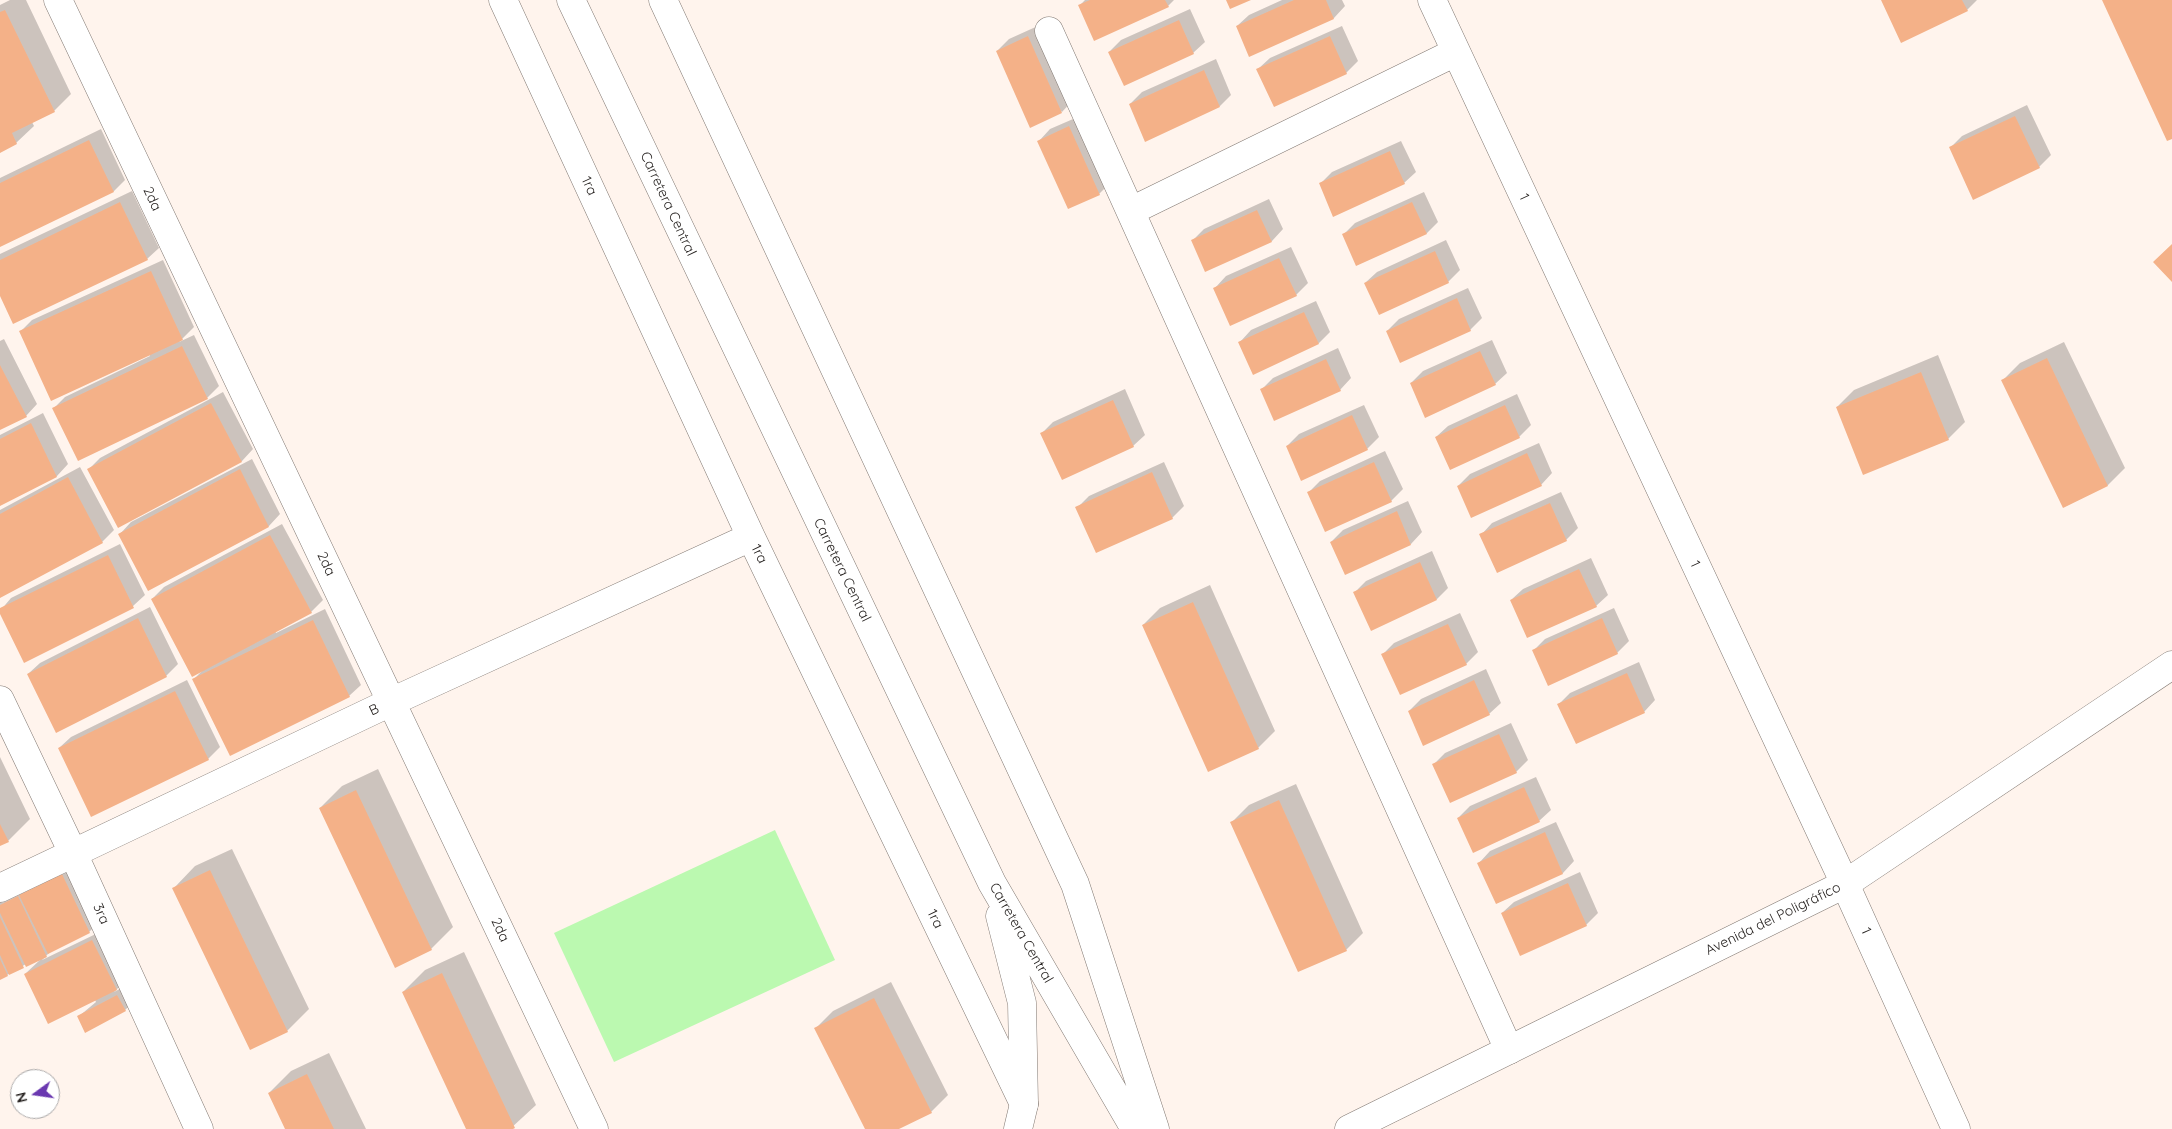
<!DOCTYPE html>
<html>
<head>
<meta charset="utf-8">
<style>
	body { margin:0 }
	#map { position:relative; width:2172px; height:1129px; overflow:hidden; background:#fff4ed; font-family:Quicksand,sans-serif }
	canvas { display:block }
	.north { position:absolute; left:10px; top:1069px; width:50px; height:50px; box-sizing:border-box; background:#fff; border:1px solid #a9a7a7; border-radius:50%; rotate:256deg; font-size:14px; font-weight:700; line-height:20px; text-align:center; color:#282422 }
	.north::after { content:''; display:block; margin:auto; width:18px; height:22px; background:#6a38b0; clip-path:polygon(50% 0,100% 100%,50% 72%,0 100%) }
</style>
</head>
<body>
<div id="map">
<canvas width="2172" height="1129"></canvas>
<div class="north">N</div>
</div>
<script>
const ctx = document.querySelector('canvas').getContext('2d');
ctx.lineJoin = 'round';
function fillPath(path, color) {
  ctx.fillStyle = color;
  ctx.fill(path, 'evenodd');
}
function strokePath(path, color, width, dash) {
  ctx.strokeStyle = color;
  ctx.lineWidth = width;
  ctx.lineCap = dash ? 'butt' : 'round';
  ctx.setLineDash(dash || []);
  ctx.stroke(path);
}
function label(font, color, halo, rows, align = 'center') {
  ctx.font = font + ' Quicksand,sans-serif';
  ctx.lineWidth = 4.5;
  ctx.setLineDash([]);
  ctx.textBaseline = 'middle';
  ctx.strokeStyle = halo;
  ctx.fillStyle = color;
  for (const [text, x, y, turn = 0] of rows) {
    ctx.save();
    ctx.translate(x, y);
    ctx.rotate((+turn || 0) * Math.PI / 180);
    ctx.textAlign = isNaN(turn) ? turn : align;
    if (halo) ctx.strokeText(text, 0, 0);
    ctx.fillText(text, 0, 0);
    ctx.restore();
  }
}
const green = new Path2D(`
	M775,830l60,130 -221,102 -60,-129z`);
const shadow = new Path2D(`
	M10,0h16l45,94 -17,17 -22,11 2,4 -18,17 -16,9v-147z
	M1085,0h89l-6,6h-89z
	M1282,0h60l3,6 -11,12 -84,37 -13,-29 12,-11z
	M1882,0h95l-10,10z
	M1190,9l15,33 -12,11 -84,-1 12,-12z
	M1040,25l33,75 -11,12 -65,-61 12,-12z
	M1342,26l16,35 -12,12 -88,-4 12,-11z
	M1216,59l15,36 -11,11 -90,-2 12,-12z
	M2027,105l24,50 -12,12 -89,-19 12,-12z
	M1080,116l31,66 -12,12 -60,-53 11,-12z
	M101,129l24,51 -11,11 -114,55v-68z
	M1401,141l15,31 -12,11 -84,1 12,-12z
	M132,191l27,57 -12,11 -147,34v-39z
	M1424,192l14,30 -11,11 -70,32 -14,-30 12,-12z
	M1269,199l14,30 -11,12 -66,29 -13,-30 11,-11z
	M1446,240l14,30 -12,12 -83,1 12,-11z
	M1291,247l17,36 -12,12 -65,29 -16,-36 11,-12z
	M163,260l31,67 -15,15 15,-7 25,51 -12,12 -153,10 11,-11 85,-41 -1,-2 -129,-22 12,-12z
	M1468,288l14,30 -12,12 -83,1 12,-12z
	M1316,301l14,31 -11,11 -66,30 -13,-31 11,-12z
	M4,339l33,65 -11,12 -26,13v-88z
	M1492,340l15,33 -12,11 -84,-1 12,-12z
	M2064,342l61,126 -17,17 -44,22 -61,-127 17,-17z
	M1338,348l13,30 -11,12h-79l12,-12z
	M1938,355l27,67 -17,17 -111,-32 17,-17z
	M1125,389l20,46 -12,11 -91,-13 11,-11z
	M223,392l30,57 -11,12 -124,65 -29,-57 11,-11z
	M1517,394l14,31 -12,12h-83l12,-11z
	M1364,405l15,32 -12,12 -80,-3 12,-12z
	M43,413l25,51 -11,12 -57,29v-70z
	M1539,443l13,30 -11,12 -83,1 12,-12z
	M1385,451l18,38 -12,12 -82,-9 11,-11z
	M252,459l28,55 -11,12 -120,63 -29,-55 11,-12z
	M1164,462l20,44 -12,12 -95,-10 12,-12z
	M80,467l34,63 -12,12 -102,54v-86z
	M1561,492l17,36 -12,12 -85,-5 11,-12z
	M1408,501l14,31 -11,12 -65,29 -15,-31 12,-12z
	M282,524l41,76 -12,12 -36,19 1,2 49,-24 36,76 -12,11 -155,-17 8,-8 -50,-72 12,-12z
	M120,544l25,51 -12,11 -133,5 11,-13z
	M1432,551l16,37 -11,11 -82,-7 11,-11z
	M1591,558l17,37 -12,11 -85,-6 12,-11z
	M1210,585l65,146 -17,17 -115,-123 17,-17z
	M150,607l28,57 -12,12 -138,-2 12,-11z
	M1614,608l15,33 -12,12 -83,-3 11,-11z
	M1460,613l18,39 -12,12 -83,-10 11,-11z
	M1639,662l16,38 -11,12 -85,-8 11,-11z
	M1486,669l15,34 -12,11 -80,-3 12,-12z
	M187,680l33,67 -12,12 -149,-11 12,-11z
	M1511,723l17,37 -12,12 -82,-8 11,-11z
	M0,757l30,62 -22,22 -8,4z
	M378,769l75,158 -22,22 -111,-141 22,-22z
	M1536,777l15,33 -12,11 -81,-3 12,-12z
	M1296,784l67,149 -17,17 -114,-128 17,-17z
	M1556,822l18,39 -11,12 -66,30 -18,-40 11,-12z
	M232,849l77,160 -22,22 -113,-143 21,-22z
	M73,863l28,58 -12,11 -39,20 -8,8 62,-30 24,48 -14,14 15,-8 8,15 -12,11 -47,7 18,-15 -1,-2 -70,-26 16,-15 -15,5 -26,15v-78z
	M1580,872l18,41 -12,12 -84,-12 12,-11z
	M464,952l72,153 -26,24h-43l-64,-137 22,-22z
	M891,982l57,113 -17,17 -35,17h-29l-51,-101 17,-17z
	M329,1053l37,76h-80l-17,-36 22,-22z`);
const building = new Path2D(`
	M1090,0h75l4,7 -75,34 -16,-36z
	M1226,0h25l-21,9z
	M1294,0h32l8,19 -85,38 -13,-31z
	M1881,0h81l6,11 -67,32z
	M2102,0h70v139l-5,2z
	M5,10l50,102 -43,21 5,11 -17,9v-141z
	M1179,20l15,34 -70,32 -16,-34z
	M1028,36l34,77 -32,15 -34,-77z
	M1330,36l17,38 -73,33 -18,-38z
	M1204,70l16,37 -75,35 -16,-38z
	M2015,116l25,52 -67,32 -24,-53z
	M1069,126l31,69 -32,14 -31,-68z
	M89,140l25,52 -114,55v-64z
	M1390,151l15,33 -72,33 -14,-34z
	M120,202l28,58 -135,64 -13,-28v-36z
	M1412,202l15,32 -71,32 -14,-32z
	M1257,210l15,32 -67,30 -14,-32z
	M2172,244v38l-19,-20z
	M1435,251l14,32 -70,32 -15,-32z
	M1279,258l18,38 -67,30 -17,-38z
	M151,271l32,69 -132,61 -32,-70z
	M1457,298l14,33 -71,32 -14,-32z
	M1304,312l15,32 -66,31 -15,-33z
	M182,346l26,53 -130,62 -26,-53z
	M1480,351l16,34 -71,33 -15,-35z
	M2047,358l61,128 -45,22 -62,-128z
	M1326,359l15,32 -67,30 -14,-32z
	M0,365l27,52 -27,13z
	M1921,372l28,68 -86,35 -27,-68z
	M1113,400l21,47 -72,33 -22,-47z
	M211,403l31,59 -124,66 -31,-59z
	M1505,405l15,33 -70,32 -15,-33z
	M1352,415l16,35 -67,31 -15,-35z
	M31,423l26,54 -57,29v-67z
	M1527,453l15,33 -71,32 -14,-32z
	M1374,462l18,40 -67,30 -18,-40z
	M240,469l29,58 -121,64 -30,-57z
	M1152,472l21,47 -77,34 -21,-46z
	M68,477l35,66 -103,55v-84z
	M1550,503l17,38 -70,32 -18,-39z
	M1397,511l14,34 -66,30 -15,-33z
	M270,535l42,78 -120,64 -41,-78z
	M108,555l26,53 -110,55 -24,-49v-6z
	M1420,562l17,38 -66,31 -18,-39z
	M1579,569l18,38 -70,31 -17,-38z
	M1193,602l66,147 -51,23 -66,-147z
	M138,618l29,59 -111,56 -29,-59z
	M1602,618l16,36 -70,32 -16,-36z
	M313,620l37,77 -120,59 -38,-77z
	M1448,624l19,41 -67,30 -19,-41z
	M1627,673l18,40 -69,31 -19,-40z
	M1474,680l16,35 -67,31 -15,-35z
	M175,691l34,69 -118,57 -33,-69z
	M1499,734l18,39 -67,30 -18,-39z
	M1524,787l16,35 -67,31 -16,-35z
	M356,790l76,160 -37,18 -76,-160z
	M1279,800l68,151 -49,21 -68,-150z
	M0,824l9,18 -9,4z
	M1545,832l18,42 -67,30 -19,-41z
	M210,870l78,162 -38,18 -78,-162z
	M62,874l28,59 -42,21 -29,-59z
	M1568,883l19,43 -67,30 -19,-43z
	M18,896l29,61 -21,10 -26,-54v-8z
	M0,917l24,51 -15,7 -9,-20z
	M92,940l25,50 -69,34 -24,-50z
	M0,959l8,17 -8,4z
	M442,973l73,155 -2,1h-47l-64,-137z
	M117,995l9,16 -41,22 -8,-17z
	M874,998l58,115 -33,16h-34l-51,-101z
	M307,1074l27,55h-49l-17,-36z`);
const street = new Path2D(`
	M58,0l536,1129
	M503,0l248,537 273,567
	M1432,0l413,884 111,245
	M1049,31l460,1019
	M1131,211l325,-159
	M0,700l73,153 126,276
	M0,888l391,-186 360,-165`);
const secondary = new Path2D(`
	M1349,1129l496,-245 327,-219`);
const primary = new Path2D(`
	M571,0l421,883 143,246
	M663,0l412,884 80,245
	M1000,916l22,87 2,101 -6,25`);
const streetNames = [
	["1ra",589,186,65],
	["1",1524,197,65],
	["2da",152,199,65],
	["Carretera Central",668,204,65],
	["1ra",759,554,64],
	["2da",326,564,65],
	["1",1695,564,65],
	["Carretera Central",842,570,64],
	["B",374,710,-25],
	["3ra",101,914,66],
	["1ra",935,919,64],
	["Avenida del Poligráfico",1773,919,-26],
	["2da",500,930,65],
	["1",1866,931,66],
	["Carretera Central",1021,933,60]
];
fillPath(green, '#bbf9b0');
fillPath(shadow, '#0003');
fillPath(building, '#f4b188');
strokePath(street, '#827973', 29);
strokePath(secondary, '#827973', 29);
strokePath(primary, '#827973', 29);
strokePath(street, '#fff', 28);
strokePath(secondary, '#fff', 28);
strokePath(primary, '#fff', 28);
label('14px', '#282422', '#fff', streetNames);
</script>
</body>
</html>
